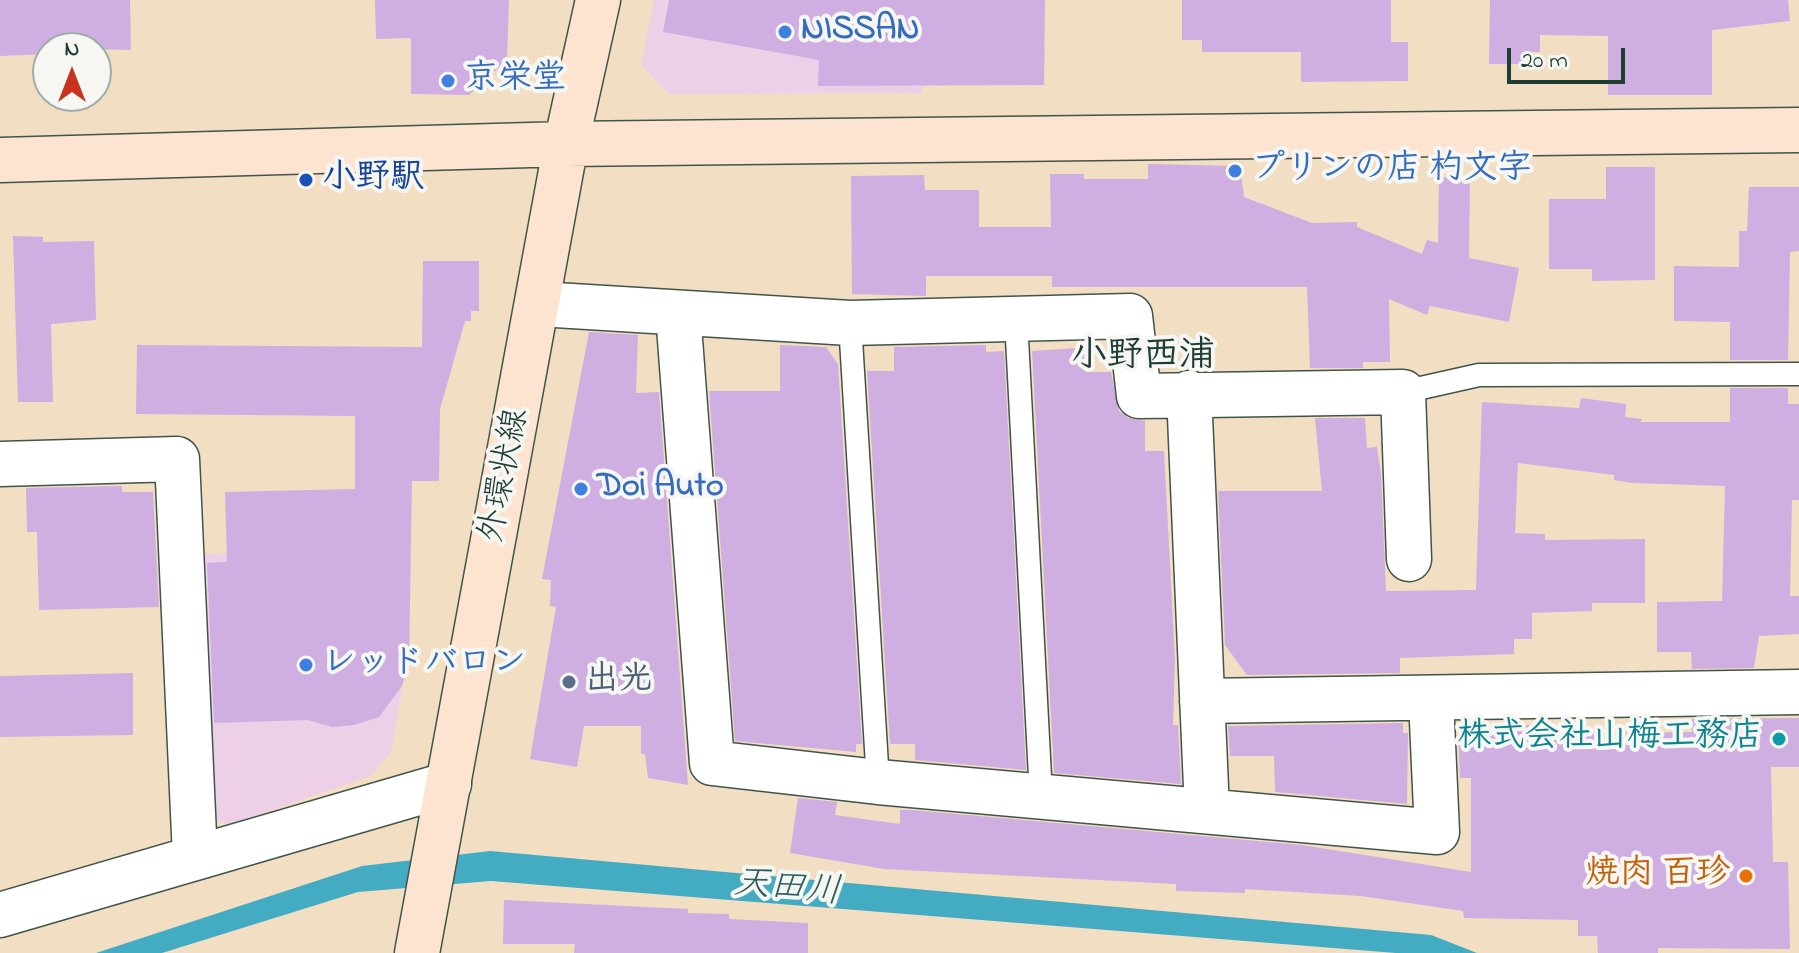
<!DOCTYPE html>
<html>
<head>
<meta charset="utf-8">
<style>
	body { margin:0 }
	#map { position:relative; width:1799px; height:953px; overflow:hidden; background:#f2dec2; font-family:"Indie Flower",sans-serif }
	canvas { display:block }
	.north { position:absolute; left:32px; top:32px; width:80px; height:80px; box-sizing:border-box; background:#f6f6f2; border:2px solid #a0aca6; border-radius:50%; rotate:0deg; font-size:22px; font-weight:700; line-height:32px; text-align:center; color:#1f3d34 }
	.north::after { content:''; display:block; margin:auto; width:28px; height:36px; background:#c8321e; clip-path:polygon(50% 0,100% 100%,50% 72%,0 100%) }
	.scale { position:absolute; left:1507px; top:48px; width:118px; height:36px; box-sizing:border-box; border:4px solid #1f3d34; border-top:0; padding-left:10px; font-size:24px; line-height:28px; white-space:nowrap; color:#1f3d34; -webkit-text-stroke:6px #f6f6f2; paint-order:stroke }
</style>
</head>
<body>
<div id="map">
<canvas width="1799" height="953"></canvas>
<div class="north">N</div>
<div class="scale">20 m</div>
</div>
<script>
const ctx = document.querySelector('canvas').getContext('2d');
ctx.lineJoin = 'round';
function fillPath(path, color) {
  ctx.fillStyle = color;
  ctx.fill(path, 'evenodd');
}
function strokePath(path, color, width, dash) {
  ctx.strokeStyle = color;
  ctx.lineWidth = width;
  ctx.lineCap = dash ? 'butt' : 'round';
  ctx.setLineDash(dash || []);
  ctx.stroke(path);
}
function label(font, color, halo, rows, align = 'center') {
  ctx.font = font + ' "Indie Flower","Klee One",sans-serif';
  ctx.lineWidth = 8;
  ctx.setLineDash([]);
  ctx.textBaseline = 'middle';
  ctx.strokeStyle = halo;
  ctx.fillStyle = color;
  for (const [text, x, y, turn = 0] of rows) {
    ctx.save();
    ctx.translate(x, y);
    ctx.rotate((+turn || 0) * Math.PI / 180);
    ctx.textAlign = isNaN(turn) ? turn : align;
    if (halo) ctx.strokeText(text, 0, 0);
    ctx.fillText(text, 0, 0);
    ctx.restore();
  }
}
const built = new Path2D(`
	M654,0h269l-1,93 -253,1 -28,-29z
	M349,550l-1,83 62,9 -19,110 -21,24 -141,49 -22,-8 -6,-263z`);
const water = new Path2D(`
	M490,851l941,84 46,18h-81l-905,-72 -133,11 -196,61h-66l266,-87z`);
const building = new Path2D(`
	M0,0h130l1,50 -83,-2v6l-48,2z
	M375,0h134l-2,60 -38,35 -58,-1v-56l-35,1z
	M669,0h376l-1,85 -226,1 1,-26 -156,-28z
	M1182,0h209v42h17v39l-107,1v-30h-99v-12h-20z
	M1490,0h298l2,21 -78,9v65h-104v-59l-68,-1v17h-16v12h-35z
	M1148,164l92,2 4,31 68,26 45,-1v5l65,27 5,-14 11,3 1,-66 31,1 -1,80 50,10 -10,54 -79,-16 -3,9 -38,-16 1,63h-27v6h-53l-3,-81h-255v-11h-126v20l-74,-2 -1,-118 73,-1 1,15h54v37h72l-1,-53h34v5h64z
	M1606,167h49v113l-63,1v-12h-43v-70h57z
	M1749,187h50v64l-9,1 -2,108h-58v-38l-56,-1v-55l65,1v-36h8z
	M13,236l30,1v5l51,-1 2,79 -45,4 2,78h-35z
	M423,261h56v50h-8v10h-6l-25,88 -1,72h-27l-3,180 -7,25 -23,31 -25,8 -22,2 -24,-7 -94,3 -7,-160 20,-1 -2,-70 130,-3v-73l-219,-2 1,-69 285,2z
	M589,332l49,3 -2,58 23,-1 29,393 -40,-7 -3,-24h-4v-28h-57l-7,41 -47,-8 26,-152 -6,-1 1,-26 -9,-1z
	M780,345l46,2 12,17 24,380h-6v8l-121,-11 -26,-350h71z
	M986,345v7l18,-1 22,419 -111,-10v-16h-25l-23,-373h27v-24z
	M1077,348v6h8l1,18h25l8,39 9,7 17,3v30h19l11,209 -2,65h5l3,59 -127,-11 -22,-422z
	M1730,388h58v16h11v96h-7l-2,96h9v38l-40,2 -5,32 -62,1 -1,-17h-34v-50l65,-1 3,-115 -93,-3 -18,-3v-5l-96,-12 -3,70 30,1v6l100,-1v64h-53v8l-60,2v26h-18v15l-114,4v15l-153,2 -22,-30 -7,-154h104l-7,-73h50l2,30 10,-1 4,28 5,116 90,-1 6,-188 97,6 2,-10 45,6 -1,13 17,2 -1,3h89z
	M122,486v6h31l6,115 -120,3 -2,-78h-10l-1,-44z
	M133,673v62l-133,2v-61z
	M1799,718v49h-28l2,95h15l2,87 -132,-1v5h-60l-1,-17h-19v-16l-114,-2 -1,-7 -102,-15 -116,-7v4l-69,-2v-7l-292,-15 -94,-16 8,-55 39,4 -2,13 65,9v-14h12l390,35 169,27v-94h-11l-2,-45h29v-8h50l1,9 154,-2v-13z
	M1403,723v10h5l-1,71 -132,-12 -1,-36h-44l-2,-30z
	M504,900l184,9v4l41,1v5l79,4v30h-234l1,-9h-72z`);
const lane = new Path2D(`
	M1016,319l25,477
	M850,323l28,459
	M1403,392l76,-17 320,-1`);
const street = new Path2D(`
	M539,304l311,19 280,-7 9,80 264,-4 6,167
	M678,313l34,450 166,19 559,50 -6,-133
	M1189,393l18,418
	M0,464l177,-5 18,398
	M1202,701l597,-9
	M0,915l449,-131`);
const secondary = new Path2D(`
	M0,160l566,-16 1233,-14
	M417,953l149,-809 32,-144`);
const markers = [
	[785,32,8,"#3f7fe0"],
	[448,81,8,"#3f7fe0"],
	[1235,171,8,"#3f7fe0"],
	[306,180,8,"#1a4fb4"],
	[581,489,8,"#3f7fe0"],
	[306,665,8,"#3f7fe0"],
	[569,682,8,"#5c6f8a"],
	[1779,739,8,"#0f9aa8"],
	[1746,876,8,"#e8710a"]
];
const shopNames = [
	["NISSAN",801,32],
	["京栄堂",464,81],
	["プリンの店 杓文字",1251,171],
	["Doi Auto",597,489],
	["レッドバロン",322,665]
];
const transitNames = [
	["小野駅",322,180]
];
const streetNames = [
	["外環状線",507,476,-79]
];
const serviceNames = [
	["出光",585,682]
];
const cultureNames = [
	["株式会社山梅工務店",1763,739]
];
const foodNames = [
	["焼肉 百珍",1730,876]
];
const neighbourhoodNames = [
	["小野西浦",1143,359]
];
const waterNames = [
	["天田川",787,891,5]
];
fillPath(built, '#edd0e8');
fillPath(water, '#43acc3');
fillPath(building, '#cfaee2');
strokePath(lane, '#3f5549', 25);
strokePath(street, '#3f5549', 47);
strokePath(secondary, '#3f5549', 47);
strokePath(lane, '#fff', 22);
strokePath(street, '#fff', 44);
strokePath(secondary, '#fde4d1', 44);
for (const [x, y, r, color] of markers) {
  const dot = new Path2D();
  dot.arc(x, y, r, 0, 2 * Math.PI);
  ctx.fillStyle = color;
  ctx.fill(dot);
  strokePath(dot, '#f6f6f2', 3);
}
label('bold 34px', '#366cbe', '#f6f6f2', shopNames, 'left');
label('bold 34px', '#164399', '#f6f6f2', transitNames, 'left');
label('34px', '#1f3d34', '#f6f6f2', streetNames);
label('bold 34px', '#4e5e75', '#f6f6f2', serviceNames, 'left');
label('bold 34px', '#0d838f', '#f6f6f2', cultureNames, 'right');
label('bold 34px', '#c56008', '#f6f6f2', foodNames, 'right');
label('bold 36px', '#1f3d34', '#f6f6f2', neighbourhoodNames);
label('italic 36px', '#2a5e5f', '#f6f6f2', waterNames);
</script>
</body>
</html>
